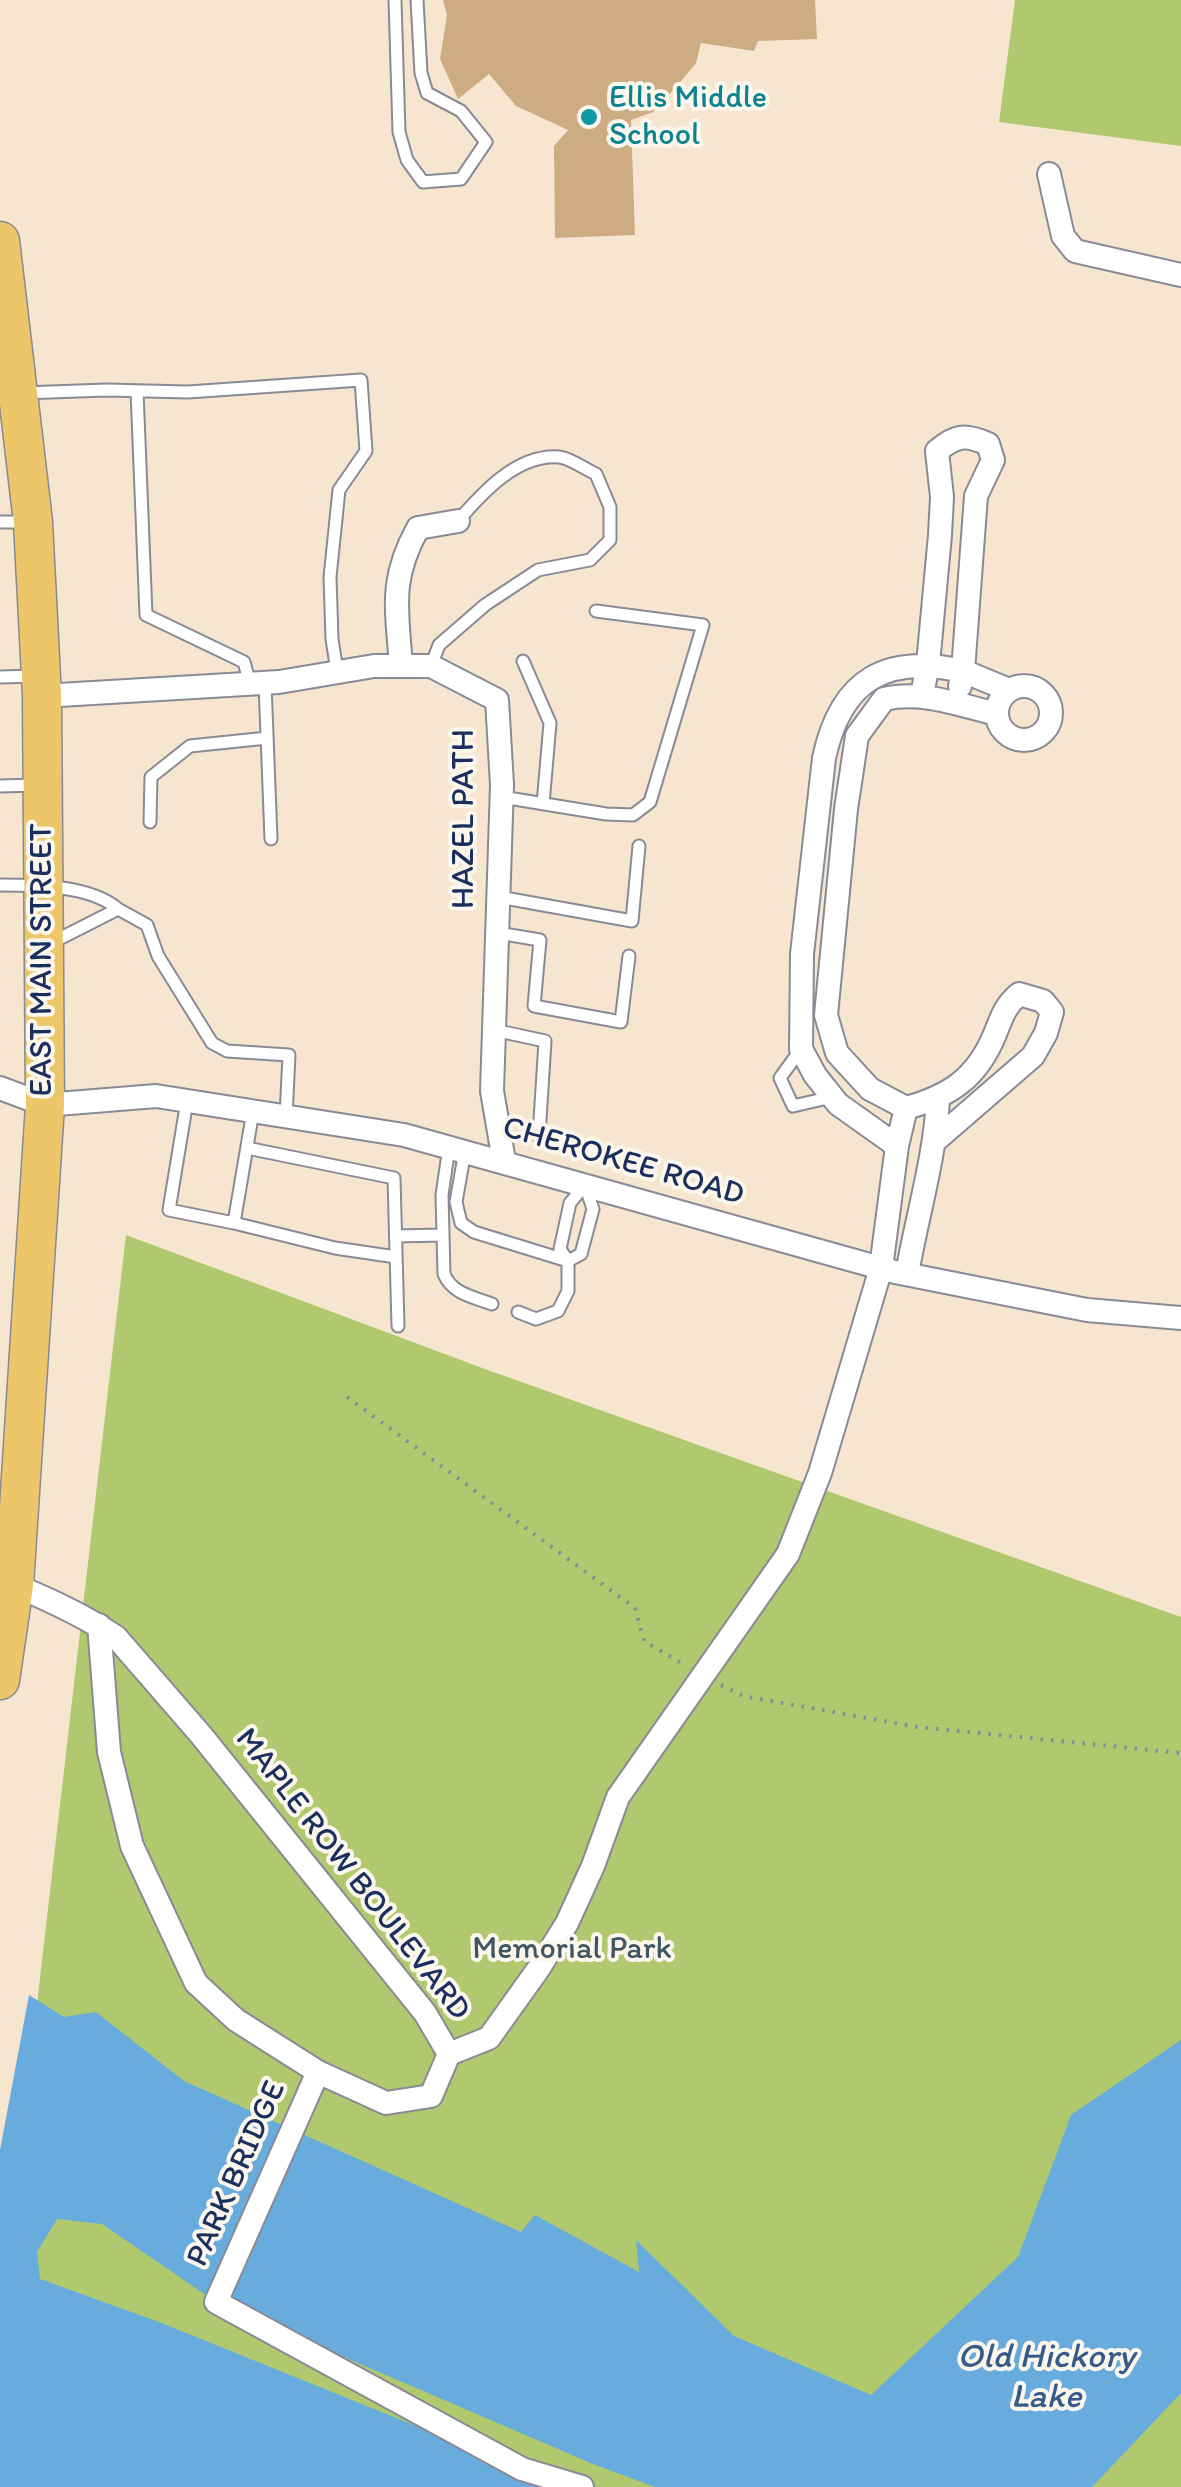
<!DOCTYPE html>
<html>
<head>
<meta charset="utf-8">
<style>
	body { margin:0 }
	canvas { display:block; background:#f6e6cf }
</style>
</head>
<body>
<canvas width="1181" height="2487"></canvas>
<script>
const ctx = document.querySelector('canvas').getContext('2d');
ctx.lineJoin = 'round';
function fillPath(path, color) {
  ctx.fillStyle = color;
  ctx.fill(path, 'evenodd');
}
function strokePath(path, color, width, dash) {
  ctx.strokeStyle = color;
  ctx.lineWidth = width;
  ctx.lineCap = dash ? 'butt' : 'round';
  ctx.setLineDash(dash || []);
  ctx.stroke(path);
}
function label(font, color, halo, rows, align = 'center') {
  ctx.font = font + ' Itim,sans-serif';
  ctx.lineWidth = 8;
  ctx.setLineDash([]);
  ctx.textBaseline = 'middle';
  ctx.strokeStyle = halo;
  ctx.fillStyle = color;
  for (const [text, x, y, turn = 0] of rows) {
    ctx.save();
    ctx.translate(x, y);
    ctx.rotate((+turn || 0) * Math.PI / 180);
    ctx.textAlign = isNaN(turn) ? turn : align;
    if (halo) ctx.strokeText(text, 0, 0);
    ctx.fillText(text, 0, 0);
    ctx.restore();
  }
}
const green = new Path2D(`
	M1015,0h166v146l-182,-24z
	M126,1235l359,134 696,248v870h-620l-561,-164z`);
const water = new Path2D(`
	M29,1995l35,22 32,-5 88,69 337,151 14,-17 104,57 -3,-32 98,96 137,59 147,-138 53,-142 110,-75v353l-89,94h-437l-62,-23 -377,-162 -114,-78 -45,-5 -20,33 3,27 119,43 408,165h-567v-337z`);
const building = new Path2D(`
	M443,0h372l2,39 -59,2 -4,10 -53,-8 -5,20 -19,23 -24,26 -22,8 4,115 -80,3 -1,-92 14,-16 -52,-24 -27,-32 -31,25 -18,-40 7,-44z`);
const path = new Path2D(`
	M347,1397l288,211 9,33 42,25
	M721,1685l22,11 175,31 263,26`);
const lane = new Path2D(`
	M395,0l4,132 8,28 16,22 38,-3 25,-37 -25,-31 -34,-18 -6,-20 -4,-73
	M137,391l9,224 98,47 6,22
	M22,393l85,-3 81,2 173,-12 5,71 -27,39 -9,87 2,62 5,32
	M0,522h26
	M523,661l27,62 -7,81
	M431,666l8,-21 46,-40 53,-35 52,-10 20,-20v-33l-14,-33c-11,-5 -26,-16 -37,-17 -42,-3 -77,36 -101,64
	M0,677l36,-1
	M265,683l6,156
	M0,786l36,-1
	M502,797l104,17 27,1 17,-13 53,-177 -107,-14
	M150,822l1,-45 39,-31 77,-8
	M0,885c36,0 90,0 118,24l-69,35
	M499,897l133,24 7,-75
	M118,909l29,16 11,31 54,87 15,8 62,4 -3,62
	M498,933l42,7 -6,66 87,16 8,-66
	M494,1030l51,11 -6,95 59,18
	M801,1049l-21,29 13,28 39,-9
	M187,1101l-18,109 65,13 19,-112
	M449,1147l-7,48 2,79c8,20 30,23 48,30
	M247,1148l147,30 4,148
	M465,1151l-9,51 5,21 13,9 94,29v30l-10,20 -22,8 -18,-7
	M585,1185l8,24 -12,45 -13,7 -8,-12 10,-46z
	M234,1223l101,25 61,9
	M396,1236l46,-1`);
const street = new Path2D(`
	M1049,174l14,62 12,15 106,24
	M401,666c-4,-57 -12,-86 17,-138l40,-7
	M997 713a27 27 0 1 1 54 0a27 27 0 1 1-54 0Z
	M960,686l3,-15 46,19
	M42,696l237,-14 95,-16h57l66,34 5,85 -10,306 12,70
	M0,1088l45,17 111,-9 248,39 491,137 192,38 94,8
	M906,1108l-36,-19 -33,-36 -11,-38 20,-206 11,-73 27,-37c38,-9 75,6 113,15
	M906,1108c44,-12 71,-30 89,-74 7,-17 9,-27 24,-40l24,7 9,11 -6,21 -13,23 -97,84
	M897,1146l-59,-42 -23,-29 -14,-26 1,-95 22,-196c17,-79 62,-104 139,-87l13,-175 17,-36 -5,-16c-23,-10 -32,-9 -51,7l5,46 -2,38 -12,129 -6,31
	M907,1274c10,-58 28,-116 31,-175
	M14,1585c36,15 69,30 102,52l85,98 224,278 24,41 -18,42 -45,7 -68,-31 -82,-52 -40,-37 -64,-137 -23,-94 -10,-127
	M449,2054l40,-16 50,-70 28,-45 26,-57 25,-69 170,-243 32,-81 61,-205 16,-122 9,-38
	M318,2072l-102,230 306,167 60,18`);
const primary = new Path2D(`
	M0,241l33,281 9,174 3,409 -31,480 -14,95`);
const markers = [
	[589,117,10,"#0f9aa8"]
];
const cultureNames = [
	["Ellis Middle",609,99],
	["School",609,136]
];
const streetNames = [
	["HAZEL PATH",465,819,-90],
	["EAST MAIN STREET",43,960,-90],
	["CHEROKEE ROAD",623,1162,16],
	["MAPLE ROW BOULEVARD",352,1875,52],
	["PARK BRIDGE",237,2174,-66]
];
const parkNames = [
	["Memorial Park",572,1950]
];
const waterNames = [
	["Old Hickory",1046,2358],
	["Lake",1046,2398]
];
fillPath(green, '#b1c96e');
fillPath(water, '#68abdd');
fillPath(building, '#cdac84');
strokePath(lane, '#888a96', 15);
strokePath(street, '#888a96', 26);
strokePath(primary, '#888a96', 41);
strokePath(path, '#888a96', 4, [2.5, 8]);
strokePath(lane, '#fff', 11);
strokePath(street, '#fff', 22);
strokePath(primary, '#ecc669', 38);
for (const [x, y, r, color] of markers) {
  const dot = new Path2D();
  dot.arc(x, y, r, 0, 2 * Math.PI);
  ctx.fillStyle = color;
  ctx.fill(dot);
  strokePath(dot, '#fbf7ec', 4);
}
label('32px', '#0d838f', '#fbf7ec', cultureNames, 'left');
label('32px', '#1b2f5e', '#fbf7ec', streetNames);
label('32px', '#405662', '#fbf7ec', parkNames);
label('italic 35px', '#365a8a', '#fbf7ec', waterNames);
</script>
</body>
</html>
